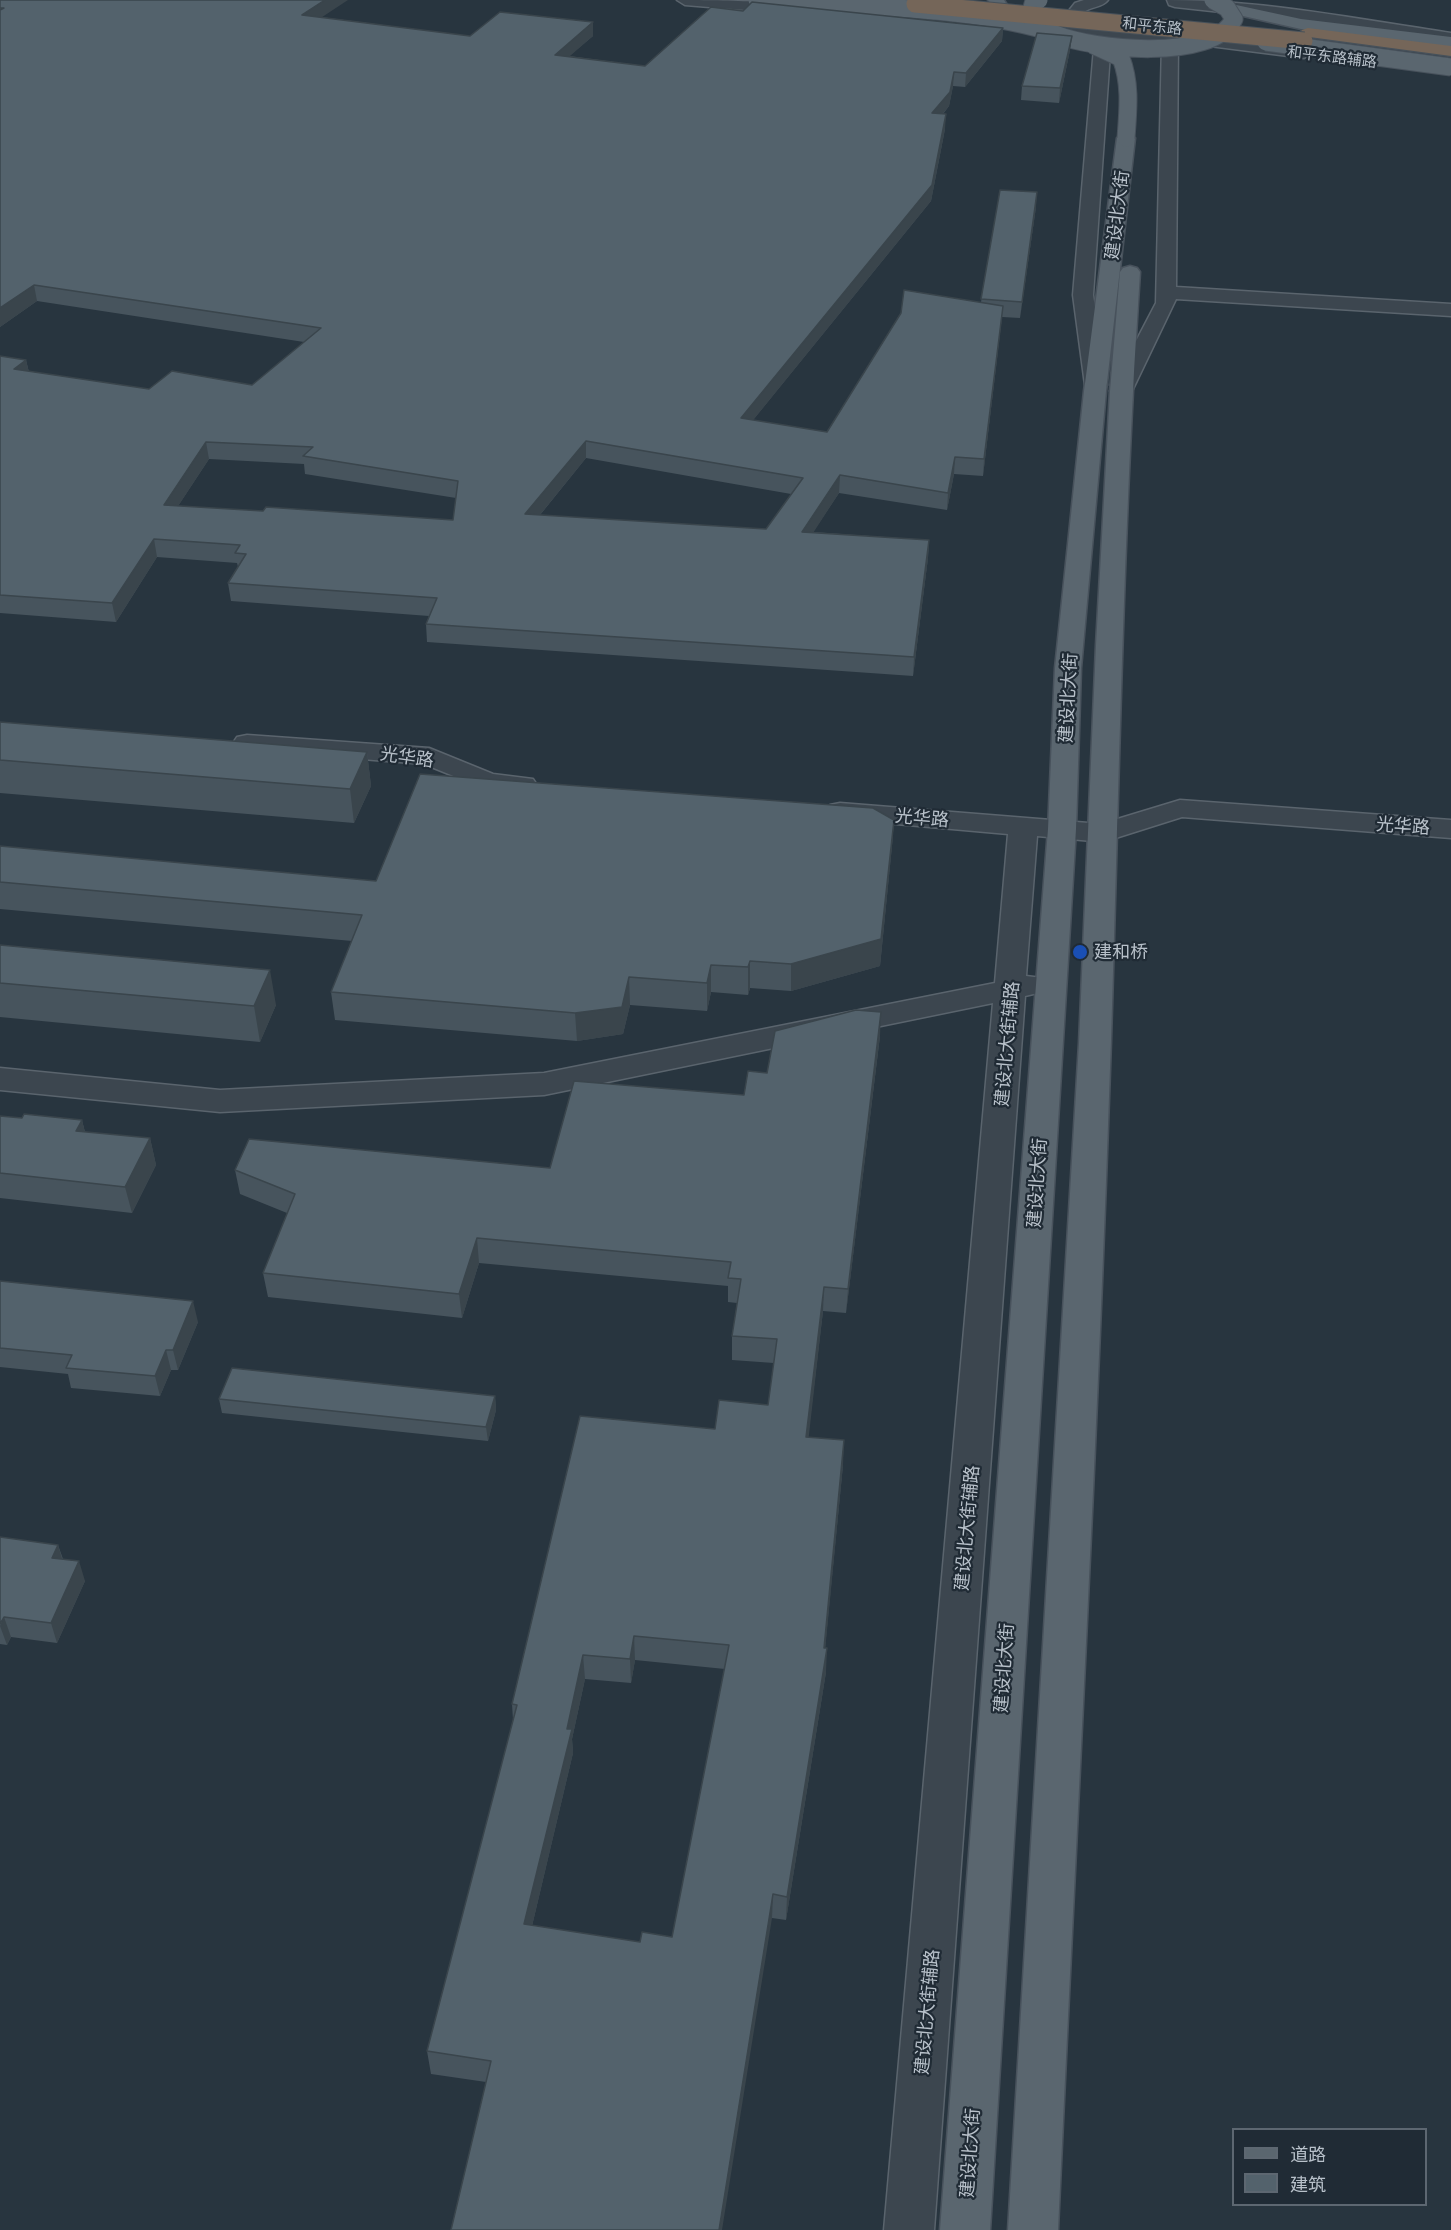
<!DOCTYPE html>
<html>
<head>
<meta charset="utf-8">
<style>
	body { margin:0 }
	#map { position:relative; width:1451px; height:2230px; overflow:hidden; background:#28353f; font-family:"Exo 2","Noto Sans SC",sans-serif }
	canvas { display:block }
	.legend { position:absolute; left:1232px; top:2128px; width:195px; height:78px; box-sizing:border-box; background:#202b35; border:2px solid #5d6771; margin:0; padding:8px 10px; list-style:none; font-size:18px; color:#b8c1ca }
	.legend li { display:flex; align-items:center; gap:12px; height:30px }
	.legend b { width:30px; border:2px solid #5d6771 }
</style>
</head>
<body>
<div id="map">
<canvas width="1451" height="2230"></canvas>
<ul class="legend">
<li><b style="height:8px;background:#5a666f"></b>道路</li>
<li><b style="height:16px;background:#53626c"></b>建筑</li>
</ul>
</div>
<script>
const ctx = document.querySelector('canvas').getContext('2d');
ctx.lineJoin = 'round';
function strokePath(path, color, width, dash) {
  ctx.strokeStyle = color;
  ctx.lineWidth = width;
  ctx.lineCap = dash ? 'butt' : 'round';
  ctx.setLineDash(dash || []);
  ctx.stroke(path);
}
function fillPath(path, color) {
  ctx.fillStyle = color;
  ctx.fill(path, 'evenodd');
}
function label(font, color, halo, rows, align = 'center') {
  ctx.font = font + ' "Exo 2","Noto Sans SC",sans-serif';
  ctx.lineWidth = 4.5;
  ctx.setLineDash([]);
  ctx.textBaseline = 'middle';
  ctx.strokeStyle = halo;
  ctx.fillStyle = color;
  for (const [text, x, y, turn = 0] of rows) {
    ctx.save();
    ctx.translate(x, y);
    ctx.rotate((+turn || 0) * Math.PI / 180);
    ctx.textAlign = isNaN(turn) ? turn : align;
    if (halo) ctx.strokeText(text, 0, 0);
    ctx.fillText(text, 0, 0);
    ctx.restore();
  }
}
const minor = new Path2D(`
	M677,0c20,0 115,0 125,9l-8,5 -109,-9z
	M1084,0h24c-6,8 -18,6 -25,13l1,5c24,13 51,18 79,15 11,-2 22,-8 33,-5l2,3 -2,3 108,14 8,5 -8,5 -126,-16 -2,245 275,17v12l-275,-17 -44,92 -3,5h-16l-3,-5 46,-88 6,-261 -30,1 -21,-4 -18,256 14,90 -3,5h-16l-3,-5 -12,-90 22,-259 -70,-5 -8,-5 8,-5 49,4 -7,-12 8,-10z
	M1167,0c95,0 190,19 284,33v10l-157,-23 -119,-13 -6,-2z
	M247,735l182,13 64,26 40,5 4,6 -4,6 -10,2 -35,-3 -64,-26 -187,-15 -4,-6 4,-6z
	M1180,800l271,20v18l-269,-21 -79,25 -66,-6 -11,140 16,2 4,7 -4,7 -17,4 -91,1234h-50l109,-1227 -449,92 -324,17 -220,-22v-22l220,22 324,-17 451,-90 13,-149 -168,-15 -10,-2 -4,-6 4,-6 10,-2 261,21z`);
const major = new Path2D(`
	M988,0h16l5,8c-7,8 -32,13 -43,10l-2,-3 2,-3 26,-6z
	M1227,3l74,16 150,18v10l-150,-18 -80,-18 -2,-3z
	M1126,133l9,5 -29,253 -25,277 -5,161 -86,1401h-50l108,-1401 7,-161 29,-277 33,-253z
	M1130,266l7,2 3,4c-17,256 -21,512 -29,768 -13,396 -35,793 -53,1190h-50l71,-1187 17,-398 14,-254 10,-119 3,-4z`);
const highway = new Path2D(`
	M1308,28l143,18v10l-149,-20 -2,-3 2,-3z`);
const majorBridge = new Path2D(`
	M757,0c94,7 201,5 291,31
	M1039,0l-6,4 -3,11c8,8 15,15 25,19 38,16 158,28 179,-15l-7,-11 -14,-8
	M1266,42l185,25
	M1093,45l28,13c10,26 7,52 5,80`);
const highwayBridge = new Path2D(`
	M915,4l389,37`);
const wall = new Path2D(`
	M0,0l321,17 149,19h123l-24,20 76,10 98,-55 260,17 -1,13 -37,46 -12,-1 -4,20 -6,8 2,15 -14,72 -178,219 74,12 154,-130 19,-112 36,17 -16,111 -18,-1 -19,159 -29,-2 -7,36 -108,-17 -26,39 116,8 -1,18 -15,118 -486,-34 -1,-18 3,-8 -198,-15 -3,-18 10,-16 -1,-4 -80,-6 -41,65 -116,-9v-257l26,4 3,12 120,17 103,-4 52,-43 -267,-41 -37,26zM586,458l205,36 -25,35 -226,-14zM209,459l95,5 1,10 151,24 -3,22 -190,-9 -85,-5z
	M1072,36l-2,14 -11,53 -38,-3 1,-14z
	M0,722l367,30 4,34 -17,37 -354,-30z
	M894,820l-2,26 -12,120 -89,25 -41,-3 -2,7 -37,-3 -4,19 -77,-6 -7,29 -46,7 -242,-21 -4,-28 21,-51 -352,-32v-63l376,35z
	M0,945l276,60 -16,37 -260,-25z
	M880,1036l-34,277 -23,-2 -15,126 35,28 -18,183 1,24 -40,248 -14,-2 -286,164 -55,-8 -4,-23 86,-331 -1,-16 203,-275 53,-24 6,-42 -42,-3v-24l5,-33 -9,-1v-16l-249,-23 -17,55 -194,-21 -5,-24 24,-60 -47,-19 -5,-24 315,-2 194,-73 23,-22zM635,1660l90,9 -53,268 -32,5 -108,-16 41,-173 -1,-14 13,-60 46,4z
	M0,1116l22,2 60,2 3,12 65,6 6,27 -24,48 -132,-15z
	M0,1281l198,41 -20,48h-7l-11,26 -89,-8 -3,-14 -68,-7z
	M495,1396l1,14 -8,31 -266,-28 -3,-14z
	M0,1537l58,8 5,14 22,22 -28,62 -46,-6 -4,8 -7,-1z`);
const shadedWall = new Path2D(`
	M325,0h23l-44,29 -2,-14z
	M593,22v14l-38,33v-14z
	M1003,28l-1,13 -37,46 1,-14z
	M1072,36l-2,14 -11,53 1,-15z
	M954,72l-1,14 -4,20 -18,22 1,-15z
	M946,114l-1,15 -14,72 -190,234v-17z
	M1037,192l-1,15 -16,111 2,-16z
	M34,285l3,16 -37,26v-19z
	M1003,306l-2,16 -18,154 1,-17z
	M26,360l4,17 -16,-8z
	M586,441v17l-60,74 -1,-18z
	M206,442l3,17 -42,64 -3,-18z
	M955,457l-1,17 -7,36 1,-17z
	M840,475l-1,18 -37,57v-18z
	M154,539l3,18 -41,65 -4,-19z
	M929,540l-1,18 -15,118 1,-19z
	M367,752l4,34 -17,37 -4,-34z
	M894,820l-2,26 -12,120 -89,25v-27z
	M750,961v27l-2,7v-28z
	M711,965v27l-4,19v-28z
	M270,970l6,35 -16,37 -6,-36z
	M629,977l1,28 -7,29 -46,7 -2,-28z
	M881,1012l-1,24 -34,277 2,-24z
	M82,1120l6,26 -12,-15z
	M150,1138l6,27 -24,48 -7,-26z
	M477,1238l2,25 -17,55 -3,-24z
	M824,1287l-1,24 -17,150v-24z
	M193,1301l5,21 -20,48 -5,-20z
	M166,1350l5,20 -11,26 -5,-20z
	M495,1396l1,14 -8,31 -2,-14z
	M844,1440l-1,25 -20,207 1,-24z
	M58,1545l6,20 -12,-7z
	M79,1561l6,20 -28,62 -6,-20z
	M4,1617l7,20 -4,8 -7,-19z
	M634,1636l1,24 -4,23 -1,-24z
	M827,1648l-1,24 -40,248 1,-23z
	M583,1655l2,24 -13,60 1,14 -46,194 -3,-23z
	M773,1894l-1,24 -50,312h-3z`);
const building = new Path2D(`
	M0,0h325l-23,15 168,21 30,-24 93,10 -38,33 90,11 66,-59 32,4 9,-9 251,26 -37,45 -12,-1 -4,20 -18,21 14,1 -14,71 -191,233 86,14 74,-119 3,-23 99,16 -19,153 -29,-2 -7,36 -108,-18 -38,57 127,8 -15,117 -488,-33 11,-26 -209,-15 18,-29 -11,-1 5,-8 -86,-6 -42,64 -112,-8v-239l26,4 -12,9 135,20 23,-18 80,14 69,-57 -287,-43 -34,23v-298l4,-2h-4zM586,441l217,37 -37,51 -241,-15zM206,442l107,5 -10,9 155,25 -5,39 -187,-13 -3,4 -99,-6z
	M1037,33l35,3 -12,52 -38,-2z
	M1000,190l37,2 -15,110 -41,-3z
	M0,722l367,30 -17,37 -350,-29z
	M420,774l453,34 21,12 -13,119 -90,25 -41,-3 -2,6 -37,-2 -4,18 -78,-6 -7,30 -47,6 -244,-21 31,-77 -362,-33v-36l376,35z
	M0,945l270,25 -16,36 -254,-23z
	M856,1010l25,2 -33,277 -24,-2 -18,150 38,3 -20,208h3l-40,249 -14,-3 -54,336h-268l40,-169 -64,-10 90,-346 -5,-1 68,-288 135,13 4,-29 49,5 9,-66 -45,-3 9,-57 -13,-1 3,-16 -254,-24 -18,56 -196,-21 32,-79 -60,-24 14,-31 301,29 24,-87 170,14 4,-24 19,2 8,-42zM634,1636l95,9 -57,292 -30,-5 -2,10 -116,-18 48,-195h-5l16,-74 47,4z
	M24,1114l58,6 -6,11 74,7 -25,49 -125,-14v-57l22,2z
	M0,1281l193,20 -20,49h-7l-11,26 -89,-8 6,-13 -72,-7z
	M232,1368l263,28 -9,31 -267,-28z
	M0,1537l58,8 -6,13 27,3 -28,62 -47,-6 -4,7z`);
const markers = [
	[1080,952,8,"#1a4fb4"]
];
const farStreetnames = [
	["和平东路",1152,26,6],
	["和平东路辅路",1332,57,7]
];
const streetNames = [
	["建设北大街",1117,215,-83],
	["建设北大街",1068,698,-87],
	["光华路",407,757,8],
	["光华路",922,818,5],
	["光华路",1403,826,4],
	["建设北大街辅路",1007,1044,-85],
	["建设北大街",1037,1183,-86],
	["建设北大街辅路",967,1528,-85],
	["建设北大街",1004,1668,-86],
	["建设北大街辅路",927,2012,-85],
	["建设北大街",970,2153,-86]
];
const poiNames = [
	["建和桥",1094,952]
];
strokePath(minor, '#5a646d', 3);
strokePath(major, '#48525c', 3);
strokePath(highway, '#47515a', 3);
fillPath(minor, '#3c464f');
fillPath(major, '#5a666f');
fillPath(highway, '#756659');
strokePath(majorBridge, '#48525c', 19, []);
strokePath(highwayBridge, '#47515a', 19, []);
strokePath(majorBridge, '#5a666f', 17);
strokePath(highwayBridge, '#756659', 17);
fillPath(wall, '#47545d');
fillPath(shadedWall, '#3a454c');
fillPath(building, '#53626c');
strokePath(building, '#3a454c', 1.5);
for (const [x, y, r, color] of markers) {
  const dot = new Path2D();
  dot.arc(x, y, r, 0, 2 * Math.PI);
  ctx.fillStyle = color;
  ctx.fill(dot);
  strokePath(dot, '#202b35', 2);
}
label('15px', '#b8c1ca', '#202b35', farStreetnames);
label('18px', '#b8c1ca', '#202b35', streetNames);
label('18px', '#b8c1ca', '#202b35', poiNames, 'left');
</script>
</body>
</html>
